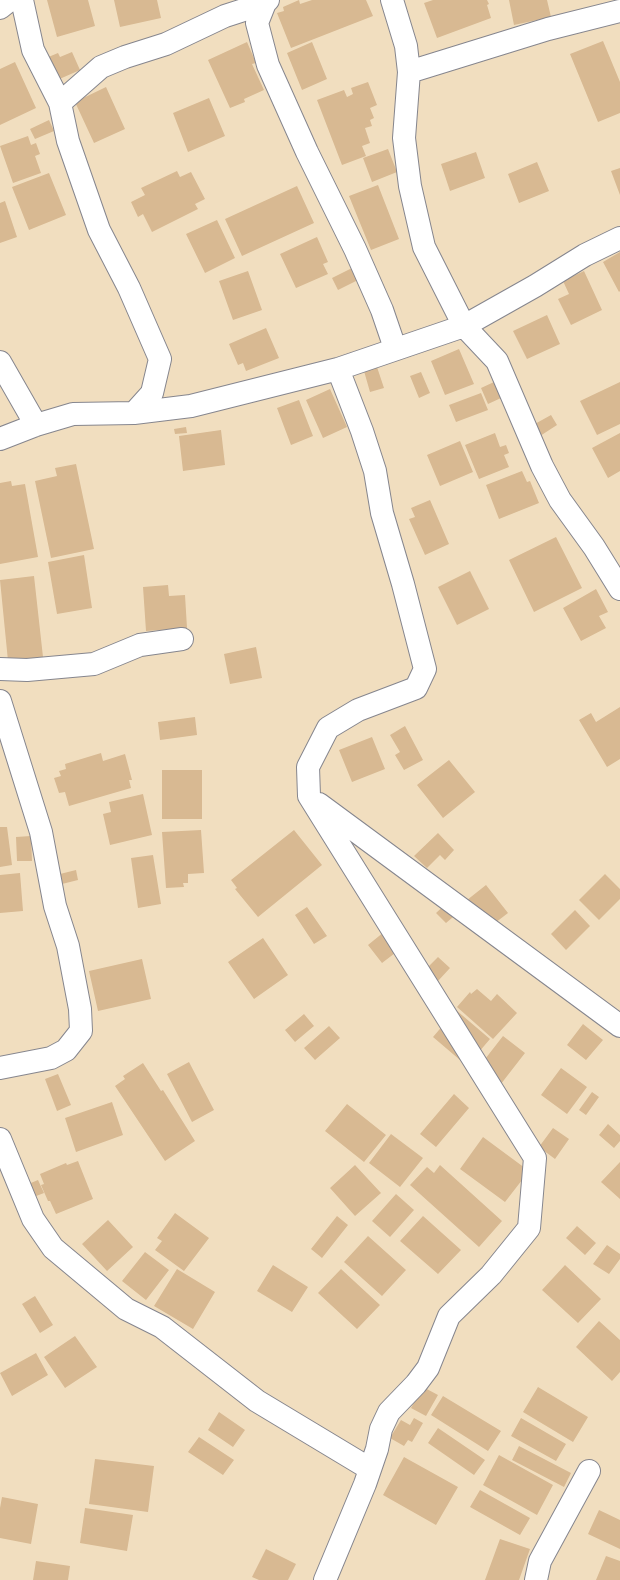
<!DOCTYPE html>
<html>
<head>
<meta charset="utf-8">
<style>
	body { margin:0 }
	canvas { display:block; background:#f1debf }
</style>
</head>
<body>
<canvas width="620" height="1580"></canvas>
<script>
const ctx = document.querySelector('canvas').getContext('2d');
ctx.lineJoin = 'round';
function fillPath(path, color) {
  ctx.fillStyle = color;
  ctx.fill(path, 'evenodd');
}
function strokePath(path, color, width, dash) {
  ctx.strokeStyle = color;
  ctx.lineWidth = width;
  ctx.lineCap = dash ? 'butt' : 'round';
  ctx.setLineDash(dash || []);
  ctx.stroke(path);
}
const building = new Path2D(`
	M47,0h41l7,26 -38,11z
	M114,0h43l4,18 -41,9z
	M299,0l1,4 12,-4h54l7,16 -82,32 -14,-35 7,-2 -1,-4z
	M433,0h54l2,4 -2,1 4,13 -54,20 -13,-35z
	M509,0h38l4,17 -37,8z
	M603,41l17,41v31l-22,9 -28,-68z
	M247,42l9,21 -4,1 12,26 -20,9 1,3 -15,6 -22,-48z
	M312,42l15,37 -25,11 -15,-37z
	M72,52l8,18 -25,11 -9,-23 12,-5 2,4z
	M15,62l21,46 -36,17v-56z
	M368,82l9,23 -7,3 4,10 -4,2 2,6 -7,2 5,15 -8,3 4,10 -24,9 -25,-65 27,-10 3,7 6,-3 -2,-6z
	M106,87l19,42 -31,14 -19,-41z
	M209,98l16,38 -37,16 -15,-39z
	M49,120l5,11 -19,8 -5,-10z
	M28,136l3,9 5,-2 4,11 -5,2 6,17 -28,10 -13,-37z
	M388,149l9,23 -25,10 -9,-24z
	M476,152l9,26 -35,13 -9,-27z
	M537,162l12,29 -30,12 -11,-29z
	M620,168v27l-9,-24z
	M177,171l3,6 11,-5 14,27 -10,5 3,5 -46,23 -9,-18 -5,3 -7,-15 14,-7 -4,-7z
	M49,173l17,42 -37,15 -17,-43z
	M378,185l21,54 -28,11 -22,-54z
	M297,186l17,37 -72,33 -17,-37z
	M5,201l12,36 -17,6v-40z
	M217,220l18,38 -30,15 -19,-39z
	M317,237l11,25 -5,2 5,10 -32,14 -16,-34z
	M620,252v39l-1,1 -16,-30z
	M354,267l6,12 -22,11 -6,-12z
	M248,271l14,39 -29,10 -14,-39z
	M584,271l18,39 -31,15 -13,-26 11,-5 -6,-13z
	M547,315l13,29 -33,15 -14,-28z
	M266,328l13,30 -33,13 -3,-8 -5,2 -9,-21z
	M459,349l15,35 -29,11 -14,-34z
	M377,367l7,21 -14,4 -6,-21z
	M421,372l9,21 -11,5 -9,-22z
	M494,382l7,16 -13,6 -7,-16z
	M620,382v42l-23,11 -17,-34z
	M330,389l17,38 -24,11 -17,-38z
	M481,393l7,17 -32,12 -7,-17z
	M299,400l14,36 -22,9 -14,-37z
	M551,415l6,10 -17,11 -7,-11z
	M186,427l1,6 -12,1 -1,-5z
	M221,430l4,35 -42,6 -4,-35z
	M495,433l5,14 6,-2 3,8 -5,2 5,12 -30,12 -14,-34z
	M620,433v38l-12,7 -16,-30z
	M460,441l13,31 -33,14 -13,-31z
	M76,464l18,85 -43,9 -16,-77 22,-5 -2,-8z
	M522,471l5,11 3,-1 9,22 -40,16 -13,-34z
	M11,481l1,5 13,-2 13,73 -38,7v-81z
	M430,500l19,44 -24,11 -16,-36 6,-2 -4,-9z
	M556,537l26,51 -48,24 -25,-52z
	M84,555l8,53 -35,6 -9,-52z
	M470,571l19,38 -32,16 -19,-38z
	M34,576l9,81 -35,4 -8,-81z
	M168,585l1,11 16,-1 2,33 -41,3 -3,-44z
	M596,589l12,23 -9,4 7,12 -25,13 -18,-33z
	M256,647l6,31 -32,6 -6,-30z
	M620,707v52l-13,8 -28,-47 12,-7 5,9z
	M195,717l2,18 -37,5 -2,-18z
	M405,726l18,34 -19,10 -9,-15 5,-3 -10,-17z
	M372,737l13,32 -33,13 -13,-32z
	M101,753l2,8 22,-7 7,26h-3l2,8 -62,18 -4,-14 -6,1 -5,-15 7,-2 -2,-5 7,-2 -1,-5z
	M449,760l26,32 -32,26 -26,-33z
	M162,770h40v49h-40z
	M143,794l9,41 -42,10 -7,-31 8,-2 -2,-10z
	M0,827h7l5,38 -12,2z
	M201,830l3,43 -16,1v9h-5l1,4 -18,1 -4,-56z
	M294,830l28,35 -64,52 -23,-28 2,-1 -6,-8z
	M438,833l16,17 -9,10 -5,-5 -13,13 -13,-12z
	M31,836l1,25h-15l-1,-24z
	M153,855l8,49 -23,4 -7,-50z
	M76,870l2,10 -16,4 -2,-10z
	M20,873l3,38 -23,2v-38z
	M605,874l15,15v10l-21,21 -20,-20z
	M486,885l22,28 -30,23 -21,-28z
	M449,901l10,11 -13,11 -10,-10z
	M307,907l20,29 -13,8 -19,-29z
	M575,910l15,16 -24,24 -15,-16z
	M384,932l15,18 -17,13 -14,-18z
	M263,938l25,37 -34,24 -26,-37z
	M438,957l12,11 -12,13 -12,-12z
	M142,959l9,40 -53,12 -9,-40z
	M477,989l14,12 6,-7 20,19 -24,26 -36,-32 13,-15 1,2z
	M456,1010l34,29 -23,27 -34,-29z
	M304,1014l10,12 -19,16 -10,-12z
	M583,1024l20,16 -17,20 -19,-15z
	M329,1026l11,12 -25,22 -11,-12z
	M503,1036l22,17 -28,36 -22,-17z
	M189,1062l25,48 -22,12 -25,-48z
	M143,1063l18,28 2,-1 32,51 -30,20 -50,-75 10,-7 -2,-3z
	M561,1068l26,19 -20,27 -26,-19z
	M58,1074l13,31 -14,6 -12,-32z
	M592,1092l7,5 -13,18 -7,-5z
	M454,1094l15,14 -33,39 -16,-13z
	M112,1102l11,33 -47,17 -11,-34z
	M347,1104l39,31 -22,27 -39,-31z
	M608,1124l12,11v6l-6,7 -15,-13z
	M553,1128l16,11 -14,20 -16,-12z
	M391,1134l32,24 -23,29 -31,-24z
	M483,1137l46,34 -24,31 -45,-33z
	M78,1161l15,38 -37,15 -6,-13h-2l-7,-16 3,-1 -4,-10 26,-11 1,2z
	M620,1162v37l-19,-17z
	M355,1165l26,28 -26,23 -25,-28z
	M440,1165l62,56 -23,26 -69,-62 17,-18 7,6z
	M38,1180l6,13 -13,5 -5,-13z
	M396,1194l18,16 -24,27 -18,-16z
	M175,1213l34,25 -25,33 -29,-21 7,-9 -5,-3z
	M337,1216l11,9 -26,33 -11,-9z
	M423,1216l38,34 -23,24 -38,-33z
	M108,1220l25,27 -26,24 -25,-27z
	M577,1226l19,17 -11,12 -19,-17z
	M368,1236l38,34 -24,26 -38,-34z
	M607,1245l13,9v5l-11,15 -16,-10z
	M145,1252l24,18 -23,30 -24,-19z
	M273,1265l35,22 -16,25 -35,-21z
	M565,1265l36,34 -23,24 -36,-33z
	M177,1269l38,23 -22,37 -39,-23z
	M341,1269l39,36 -23,24 -39,-36z
	M35,1296l18,29 -13,8 -18,-29z
	M599,1321l21,19v32l-8,9 -36,-34z
	M75,1336l22,31 -32,21 -21,-31z
	M36,1353l12,22 -36,21 -12,-23z
	M423,1387l15,8 -12,21 -15,-8z
	M538,1387l50,30 -15,25 -50,-30z
	M443,1396l58,35 -13,20 -57,-36z
	M219,1412l26,18 -12,17 -25,-17z
	M414,1418l9,5 -11,19 -4,-2 -4,6 -14,-8 11,-18 9,5z
	M521,1418l45,26 -10,17 -45,-25z
	M438,1428l47,32 -11,15 -46,-32z
	M199,1437l35,23 -11,15 -35,-23z
	M519,1446l52,27 -7,14 -52,-27z
	M499,1455l54,30 -16,30 -54,-30z
	M404,1457l54,30 -22,38 -53,-30z
	M95,1459l59,7 -6,46 -59,-8z
	M480,1490l50,28 -10,17 -50,-28z
	M2,1497l36,7 -7,40 -31,-6v-30z
	M85,1508l48,7 -6,36 -47,-8z
	M599,1510l21,10v29l-32,-15z
	M500,1539l30,10 -11,31h-34z
	M266,1549l30,15 -8,16h-29l-7,-3z
	M606,1556l14,5v19h-24z
	M36,1561l34,5 -2,14h-35z`);
const minor = new Path2D(`
	M22,0l11,50 27,53 8,38 31,89 30,58 31,71 -8,34 -18,20
	M268,0l-3,3 -8,20 11,42 39,87 48,97 27,61 13,38
	M392,0l14,46 3,26 -5,66 6,48 14,61 40,79 33,35 45,105 18,34 34,47 26,42
	M0,8l10,-8
	M409,72l139,-43 72,-18
	M60,103l41,-36 24,-10 41,-13 59,-28 40,-13
	M0,362l36,63
	M0,439l36,-14 37,-11 61,-1 57,-7 147,-37 126,-43 71,-40 50,-31 35,-17
	M0,669l27,1 67,-6 46,-19 42,-6
	M0,701l41,131 14,74 13,40 12,63 1,22 -15,19 -15,8 -51,10
	M319,804l301,222
	M0,1139l33,80 20,29 73,61 36,18 95,74 113,68
	M325,1580l40,-96 12,-35 4,-20 8,-17 27,-28 12,-16 21,-52 42,-41 38,-47 6,-70 -226,-362 -1,-29 20,-39 30,-18 58,-22 9,-19 -22,-85 -21,-71 -7,-42 -13,-40 -24,-62
	M536,1580l4,-19 49,-90`);
fillPath(building, '#d8b992');
strokePath(minor, '#86868e', 24);
strokePath(minor, '#fff', 22);
</script>
</body>
</html>
